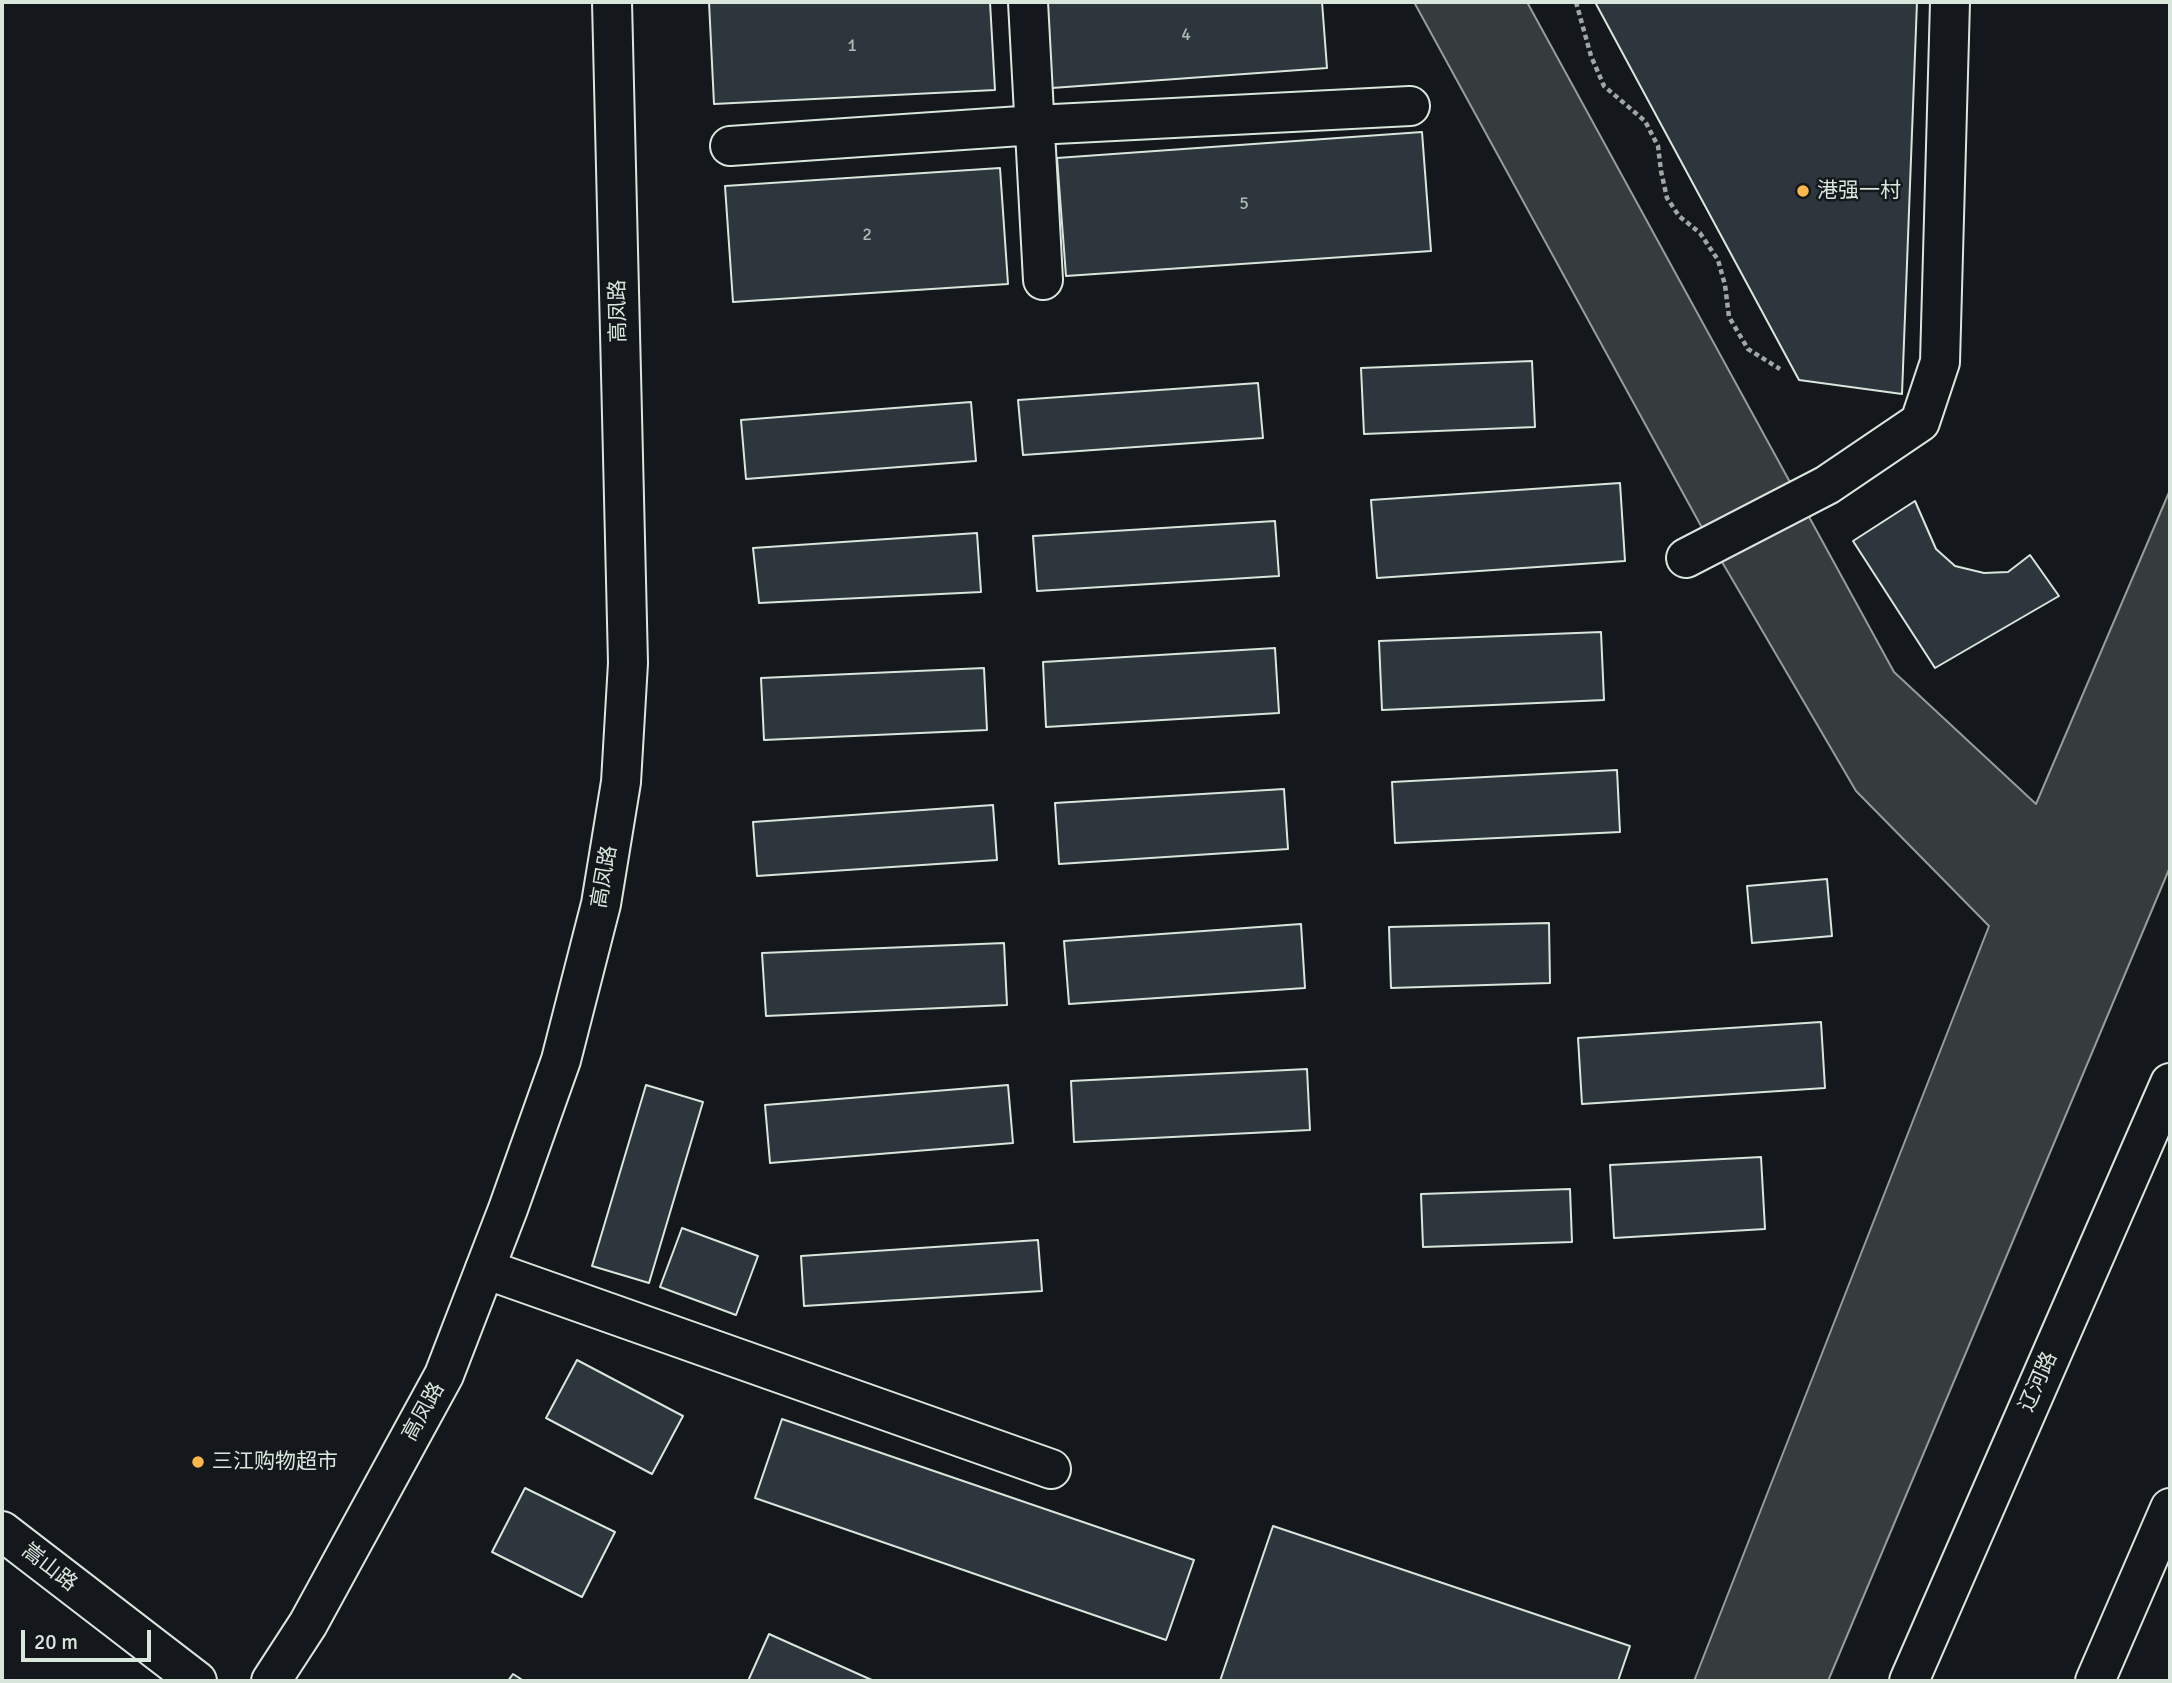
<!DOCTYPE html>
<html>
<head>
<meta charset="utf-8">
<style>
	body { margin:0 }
	#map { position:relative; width:2172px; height:1683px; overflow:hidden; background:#14181c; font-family:Signika,sans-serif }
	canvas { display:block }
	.frame { position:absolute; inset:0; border:4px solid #d8e6dc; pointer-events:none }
	.scale { position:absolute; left:21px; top:1630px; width:130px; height:32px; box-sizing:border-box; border:4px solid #d8e6dc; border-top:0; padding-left:9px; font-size:21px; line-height:24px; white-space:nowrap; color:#d8e6dc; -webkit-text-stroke:5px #14181c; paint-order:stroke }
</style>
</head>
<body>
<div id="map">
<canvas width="2172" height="1683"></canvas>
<div class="frame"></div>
<div class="scale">20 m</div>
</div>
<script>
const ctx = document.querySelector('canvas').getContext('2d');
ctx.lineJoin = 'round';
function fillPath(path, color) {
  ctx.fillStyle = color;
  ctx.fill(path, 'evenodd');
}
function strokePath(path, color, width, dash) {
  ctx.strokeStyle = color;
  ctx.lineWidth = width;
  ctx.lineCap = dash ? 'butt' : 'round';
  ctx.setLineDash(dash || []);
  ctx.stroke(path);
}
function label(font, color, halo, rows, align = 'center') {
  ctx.font = font + ' Signika,"Noto Sans SC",sans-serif';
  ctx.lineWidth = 5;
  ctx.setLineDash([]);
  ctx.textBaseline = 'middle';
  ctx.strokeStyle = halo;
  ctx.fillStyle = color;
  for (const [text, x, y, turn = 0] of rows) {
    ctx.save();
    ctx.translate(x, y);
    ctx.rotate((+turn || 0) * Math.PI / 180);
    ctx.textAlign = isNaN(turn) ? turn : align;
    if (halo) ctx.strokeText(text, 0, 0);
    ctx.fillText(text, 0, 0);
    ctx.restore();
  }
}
const water = new Path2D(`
	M1414,2h113l367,670 142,132 134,-314v377l-342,814h-134l295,-755 -133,-135 -155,-265z`);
const building = new Path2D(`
	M709,2h281l5,88 -281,14z
	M1046,2h276l5,66 -275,20z
	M1595,2h322l-15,392 -103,-14z
	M1422,132l9,119 -365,25 -9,-118z
	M1000,168l8,116 -275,18 -8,-116z
	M1532,361l3,66 -171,7 -3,-66z
	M1258,383l5,55 -240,17 -5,-55z
	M971,402l5,59 -230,18 -5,-59z
	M1620,483l5,78 -248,17 -6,-78z
	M1915,501l21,48 19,17 29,7 24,-1 22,-17 29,41 -124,72 -82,-127z
	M1275,521l4,55 -242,15 -4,-55z
	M977,533l4,59 -222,11 -6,-55z
	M1601,632l3,68 -222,10 -3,-69z
	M1275,648l4,65 -233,14 -3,-65z
	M984,668l3,62 -223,10 -3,-62z
	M1617,770l3,62 -225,11 -3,-61z
	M1284,789l4,60 -229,15 -4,-61z
	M993,805l4,55 -240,16 -4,-54z
	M1827,879l5,57 -80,7 -5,-57z
	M1549,923l1,60 -159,5 -2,-61z
	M1301,924l4,64 -236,16 -5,-63z
	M1004,943l3,62 -241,11 -4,-63z
	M1821,1022l4,66 -243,16 -4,-66z
	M1307,1069l3,61 -236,12 -3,-61z
	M646,1085l57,17 -54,181 -57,-17z
	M1008,1085l5,58 -243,20 -5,-58z
	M1761,1157l4,72 -151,9 -4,-73z
	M1570,1189l2,53 -149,5 -2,-53z
	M682,1228l76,28 -22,59 -76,-28z
	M1038,1240l4,51 -238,15 -3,-50z
	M577,1360l106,56 -31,58 -106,-56z
	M782,1419l412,141 -28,80 -411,-142z
	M525,1488l90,44 -33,65 -90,-45z
	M1273,1526l357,120 -12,35h-398z
	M769,1634l105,47h-126z
	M513,1674l11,7h-16z`);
const path = new Path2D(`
	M1576,2l15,54 13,30 41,35 13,25 3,25 6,27 12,18 21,17 18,27 7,25 4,32 19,32 32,20`);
const street = new Path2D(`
	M1028,2l15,278
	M730,146l305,-21 375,-19
	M1686,558l141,-73 93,-63 20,-60 10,-360
	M485,1269l566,200`);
const secondary = new Path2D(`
	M2,1531l195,150
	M271,1681l37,-57 136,-249 64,-166 53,-149 40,-156 20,-122 7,-119 -16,-661
	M1909,1681l261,-598
	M2095,1681l75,-173`);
const markers = [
	[1803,191,7,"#ffb74d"],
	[198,1462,7,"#ffb74d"]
];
const numberNames = [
	["4",1186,35],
	["1",852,46],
	["5",1244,204],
	["2",867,235]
];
const poiNames = [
	["港强一村",1817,191],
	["三江购物超市",212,1462]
];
const streetNames = [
	["高凤路",619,311,-91],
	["高凤路",605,877,-80],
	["辽河路",2039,1382,-66],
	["高凤路",424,1412,-61],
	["嵩山路",49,1568,38]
];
fillPath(water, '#363b3e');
strokePath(water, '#939e99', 2);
fillPath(building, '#2c363c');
strokePath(building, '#d8e6dc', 2);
strokePath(street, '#d8e6dc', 42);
strokePath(secondary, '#d8e6dc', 42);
strokePath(path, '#9da8a2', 4.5, [5, 3.5]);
strokePath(street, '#14181c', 38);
strokePath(secondary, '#14181c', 38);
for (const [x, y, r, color] of markers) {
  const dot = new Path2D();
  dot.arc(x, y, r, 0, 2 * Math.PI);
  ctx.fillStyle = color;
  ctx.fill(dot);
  strokePath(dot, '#14181c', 2.5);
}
label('18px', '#adbab4', null, numberNames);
label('21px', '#d8e6dc', '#14181c', poiNames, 'left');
label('21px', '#d8e6dc', '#14181c', streetNames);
</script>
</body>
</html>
